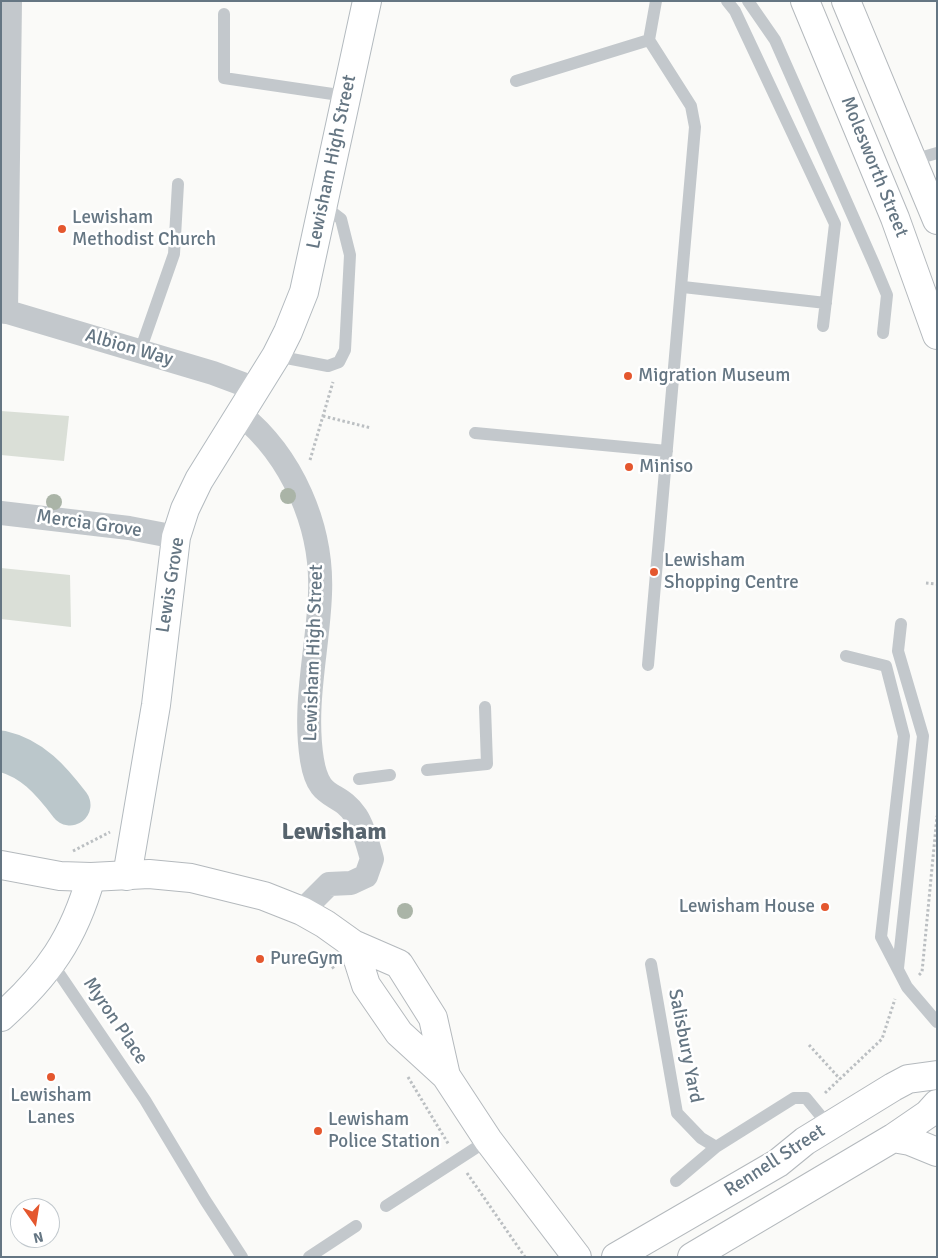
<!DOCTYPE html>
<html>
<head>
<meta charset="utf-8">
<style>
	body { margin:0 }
	#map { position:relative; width:938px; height:1258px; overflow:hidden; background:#fafaf8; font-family:Signika,sans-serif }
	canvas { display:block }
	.frame { position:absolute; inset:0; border:2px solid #657683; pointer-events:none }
	.north { position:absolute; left:10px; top:1198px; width:50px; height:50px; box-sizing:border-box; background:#fff; border:1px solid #c1c8cd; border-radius:50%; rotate:167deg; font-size:14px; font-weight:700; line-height:20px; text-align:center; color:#657683 }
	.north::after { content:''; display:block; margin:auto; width:18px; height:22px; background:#e4572e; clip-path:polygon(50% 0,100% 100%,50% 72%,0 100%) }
</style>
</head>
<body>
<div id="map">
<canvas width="938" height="1258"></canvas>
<div class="frame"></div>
<div class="north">N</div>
</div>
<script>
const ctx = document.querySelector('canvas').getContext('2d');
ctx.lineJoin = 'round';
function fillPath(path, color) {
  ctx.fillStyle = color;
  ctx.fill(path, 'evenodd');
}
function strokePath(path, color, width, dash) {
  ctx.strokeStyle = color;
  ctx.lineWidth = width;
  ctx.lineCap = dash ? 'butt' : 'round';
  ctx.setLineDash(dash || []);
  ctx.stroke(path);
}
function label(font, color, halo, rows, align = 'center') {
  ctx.font = font + ' Signika,sans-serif';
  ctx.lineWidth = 5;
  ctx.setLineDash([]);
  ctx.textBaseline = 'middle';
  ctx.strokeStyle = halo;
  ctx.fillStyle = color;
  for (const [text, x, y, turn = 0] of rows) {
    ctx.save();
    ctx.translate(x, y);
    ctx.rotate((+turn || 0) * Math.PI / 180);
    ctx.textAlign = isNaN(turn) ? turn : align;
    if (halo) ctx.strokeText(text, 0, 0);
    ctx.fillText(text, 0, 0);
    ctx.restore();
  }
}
const green = new Path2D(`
	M1,411l68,5 -5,45 -63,-6z
	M1,568l69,7 1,52 -70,-8z`);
const river = new Path2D(`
	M1,751c31,7 50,29 69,54`);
const path = new Path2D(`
	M323,416l48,12
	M310,460l23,-78
	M926,583l11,1
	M73,851l37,-19
	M324,954l10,15
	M919,975l3,-3 15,-156
	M809,1045l31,34
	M408,1077l41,68
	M825,1093l57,-54 13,-40
	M467,1173l58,84`);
const lane = new Path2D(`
	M727,1l8,10 100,213 -12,102
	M748,1l27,39 99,224 13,31 -4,38
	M224,14v64l122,18
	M516,81l133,-41
	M913,160l24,-7
	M683,287l143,16
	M140,351l34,-97 4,-70
	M276,356l52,10 11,-4 6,-12 5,-95 -9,-36 -17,-13
	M475,433l192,18
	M846,656l40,10 18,70 -23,201 26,50 30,35
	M648,665l47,-538 -4,-21 -42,-66 7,-39
	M427,770l60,-6 -2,-57
	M359,779l31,-4
	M52,963l93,137 60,100 37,57
	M651,964l26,149 24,25 15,9 78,-49h12l23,28
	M898,968l25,-232 -25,-85 3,-27
	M676,1181l40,-34
	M386,1206l102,-66
	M309,1257l47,-31`);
const street = new Path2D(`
	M1,310l212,63 43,16
	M6,312l4,-311
	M240,414c52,42 83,112 80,180 -2,55 -17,110 -8,166 7,43 26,29 44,56 8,12 12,29 16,43l-6,17 -15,7 -22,1 -27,27
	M1,513l128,15 47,9`);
const secondary = new Path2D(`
	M127,876l29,-171 20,-168 9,-28 14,-29 77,-124 12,-24 16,-40 63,-291
	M1,1017c47,-42 73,-79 90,-140`);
const highway = new Path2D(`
	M805,1l90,217 42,117
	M846,1l91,219
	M1,865l59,11 31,1 58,-3 42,4 73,18 38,15 23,13 28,20 46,20 34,54 13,58
	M353,944l13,41 33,48 47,43 42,64 89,117
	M893,1138l17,3 27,11
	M616,1257l162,-94 27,-22 88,-54 15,-8 29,-4
	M692,1257l201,-119 35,-24 9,-10`);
const trees = [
	[288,496],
	[54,502],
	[405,911]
];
const markers = [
	[62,229,5,"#e4572e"],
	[628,376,5,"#e4572e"],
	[629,467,5,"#e4572e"],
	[654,572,5,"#e4572e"],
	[825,907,5,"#e4572e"],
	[260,959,5,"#e4572e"],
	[51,1077,5,"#e4572e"],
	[318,1131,5,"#e4572e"]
];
const streetNames = [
	["Lewisham High Street",332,162,-78],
	["Molesworth Street",874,167,68],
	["Albion Way",129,348,16],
	["Mercia Grove",89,524,8],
	["Lewis Grove",171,585,-81],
	["Lewisham High Street",314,653,-88],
	["Myron Place",115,1021,56],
	["Salisbury Yard",685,1046,79],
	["Rennell Street",775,1161,-33]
];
const poiNames = [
	["Lewisham",72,218],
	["Methodist Church",72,240],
	["Migration Museum",638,376],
	["Miniso",639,467],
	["Lewisham",664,561],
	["Shopping Centre",664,583],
	["Lewisham House",815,907,"right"],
	["PureGym",270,959],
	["Lewisham",51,1096,"center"],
	["Lanes",51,1118,"center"],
	["Lewisham",328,1120],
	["Police Station",328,1142]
];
const districtNames = [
	["Lewisham",334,833]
];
fillPath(green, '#dadfd7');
strokePath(river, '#bbc7cb', 41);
strokePath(secondary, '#b3babf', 30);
strokePath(highway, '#b4b9bd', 30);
strokePath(path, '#bbbfc2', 3, [2.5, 2.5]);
strokePath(lane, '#c3c8cc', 12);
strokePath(street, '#c3c8cc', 24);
strokePath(secondary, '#fff', 28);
strokePath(highway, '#fff', 28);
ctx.fillStyle = '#aab4a7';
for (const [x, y] of trees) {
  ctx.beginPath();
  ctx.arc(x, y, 8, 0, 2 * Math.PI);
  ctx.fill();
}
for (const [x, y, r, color] of markers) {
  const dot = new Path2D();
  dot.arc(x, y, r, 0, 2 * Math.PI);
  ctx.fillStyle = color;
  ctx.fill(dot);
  strokePath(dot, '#fff', 2);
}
label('19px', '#657683', '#fff', streetNames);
label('19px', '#657683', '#fff', poiNames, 'left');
label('bold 24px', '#57646e', '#fff', districtNames);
</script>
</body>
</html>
